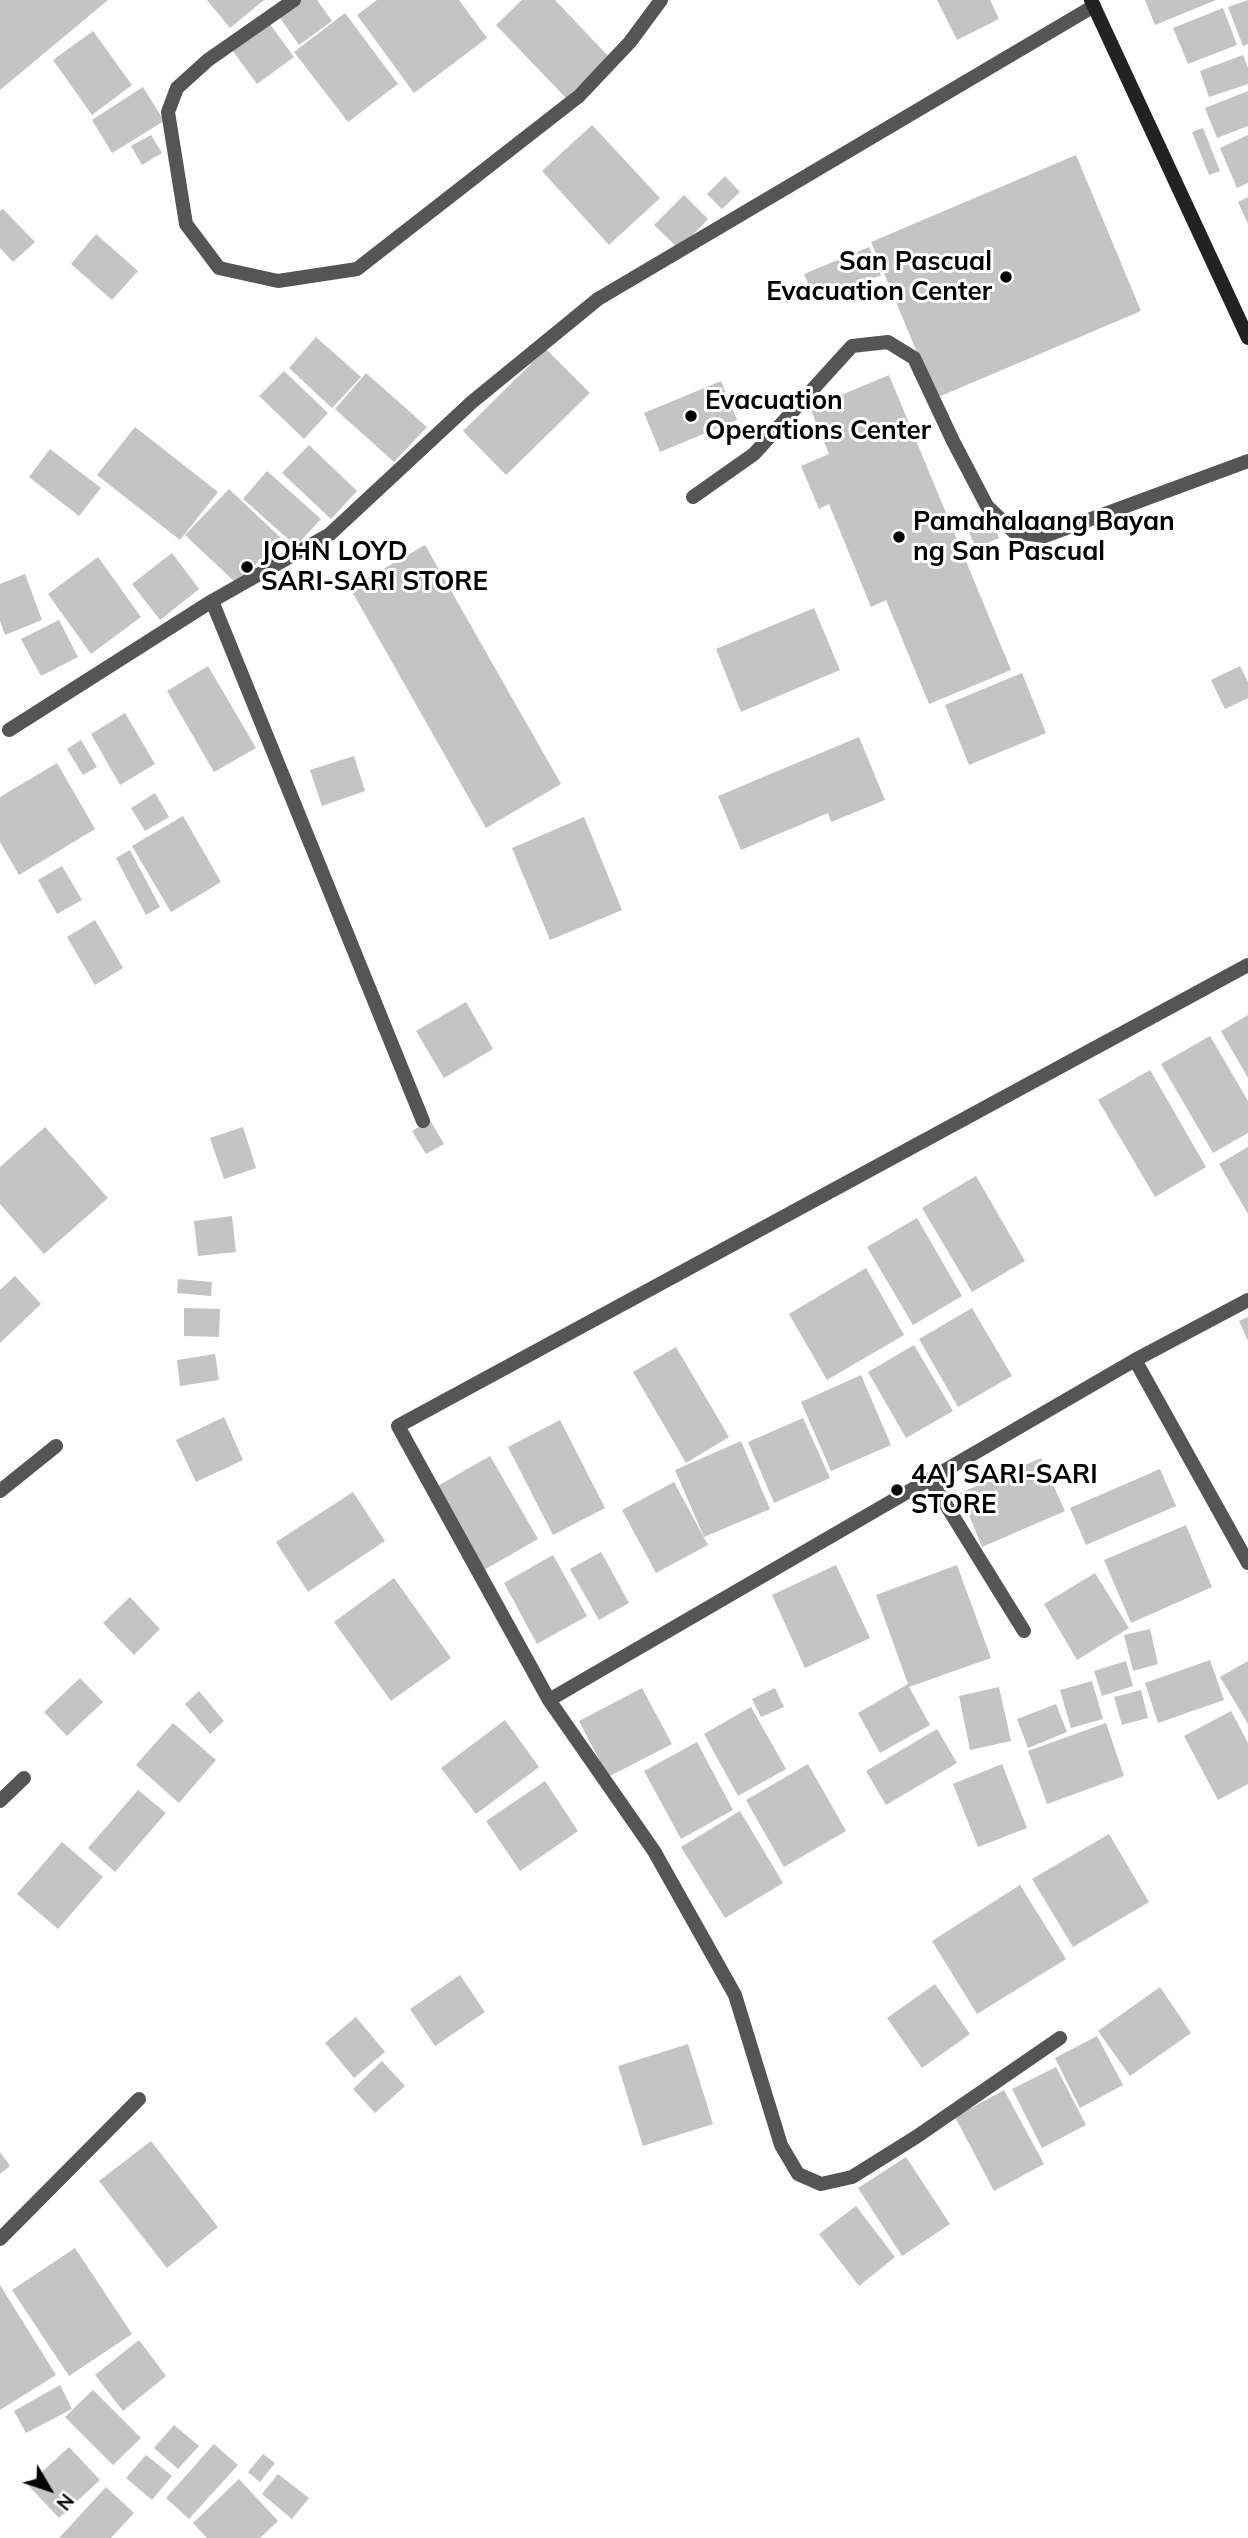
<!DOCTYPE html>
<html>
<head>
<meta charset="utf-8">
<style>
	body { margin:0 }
	#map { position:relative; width:1248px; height:2538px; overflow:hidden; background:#fff; font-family:Mulish,sans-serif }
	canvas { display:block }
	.north { position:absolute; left:14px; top:2454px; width:70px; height:70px; -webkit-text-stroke:5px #fff; paint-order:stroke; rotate:129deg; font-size:19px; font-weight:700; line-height:28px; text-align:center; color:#000 }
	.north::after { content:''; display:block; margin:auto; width:24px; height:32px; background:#000; clip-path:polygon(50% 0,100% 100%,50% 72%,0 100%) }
</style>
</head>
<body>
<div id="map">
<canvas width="1248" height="2538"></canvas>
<div class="north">N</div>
</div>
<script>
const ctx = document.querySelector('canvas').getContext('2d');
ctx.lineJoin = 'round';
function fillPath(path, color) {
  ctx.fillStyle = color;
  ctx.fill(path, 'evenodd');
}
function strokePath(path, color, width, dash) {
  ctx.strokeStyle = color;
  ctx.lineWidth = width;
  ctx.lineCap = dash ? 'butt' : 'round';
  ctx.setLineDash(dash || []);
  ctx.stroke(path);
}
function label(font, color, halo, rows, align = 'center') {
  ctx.font = font + ' Mulish,sans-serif';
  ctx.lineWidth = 6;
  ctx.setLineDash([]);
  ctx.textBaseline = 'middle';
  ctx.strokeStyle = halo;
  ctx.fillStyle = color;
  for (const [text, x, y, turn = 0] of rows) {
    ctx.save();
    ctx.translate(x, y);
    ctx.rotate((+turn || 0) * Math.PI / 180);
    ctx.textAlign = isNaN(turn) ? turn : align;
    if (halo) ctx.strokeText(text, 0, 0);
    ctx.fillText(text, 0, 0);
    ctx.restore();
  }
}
const building = new Path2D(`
	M0,0h108l-108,90z
	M207,0h57l-34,28z
	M300,0h17l15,21 -33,24 -21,-30z
	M377,0h82l28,38 -73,55 -57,-78z
	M522,0h33l54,57 -43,41 -70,-73z
	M937,0h53l9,19 -42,21z
	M1145,0h71l-61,25z
	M1248,0v44l-5,2 -15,-39z
	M1223,8l14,37 -49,19 -15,-36z
	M345,13l53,71 -50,38 -54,-70z
	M269,23l25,34 -37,27 -25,-34z
	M93,31l39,54 -40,30 -39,-55z
	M1243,55l5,13v16l-39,13 -9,-26z
	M143,87l21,34 -52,32 -20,-33z
	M1248,91v35l-31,12 -12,-30z
	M592,125l68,73 -51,47 -67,-74z
	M1203,128l17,43 -11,4 -17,-43z
	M151,135l11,18 -20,12 -11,-19z
	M1248,135v48l-11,5 -17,-40z
	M1076,155l65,156 -205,87 -65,-156z
	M725,176l15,16 -18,17 -15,-15z
	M684,195l24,24 -29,30 -25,-24z
	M1248,197v27l-10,-22z
	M3,209l32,33 -22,20 -13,-14v-37z
	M96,234l42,37 -26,29 -41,-36z
	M869,247l12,28 -65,27 -12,-28z
	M316,337l45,40 -29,31 -43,-40z
	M546,349l44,44 -84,82 -43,-44z
	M284,371l44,42 -24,26 -45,-43z
	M366,373l61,54 -33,35 -59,-53z
	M889,375l122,295 -82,34 -43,-104 -15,7 -42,-103 -10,5 -18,-43 28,-12 -19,-46z
	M721,381l16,39 -77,32 -16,-39z
	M135,427l83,65 -38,48 -83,-65z
	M309,445l48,46 -26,28 -49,-46z
	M50,449l51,39 -22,28 -50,-39z
	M267,471l54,48 -25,27 -53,-47z
	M229,489l52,49 -44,46 -52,-49z
	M989,514l10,24 -23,10 -11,-24z
	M425,545l136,239 -75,44 -136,-240z
	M172,553l27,36 -39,31 -28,-36z
	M98,557l43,60 -50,37 -43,-60z
	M25,574l17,46 -37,15 -5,-14v-37z
	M814,608l26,62 -99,42 -25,-63z
	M59,620l19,37 -37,19 -20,-37z
	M208,666l48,82 -42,24 -47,-81z
	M1240,666l8,16v16l-23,11 -14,-29z
	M1022,673l24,60 -77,32 -24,-60z
	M125,713l30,51 -35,21 -29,-51z
	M859,737l26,63 -54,22 -3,-9 -87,37 -23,-54z
	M81,740l16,27 -14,8 -16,-26z
	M354,756l11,35 -43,15 -12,-36z
	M57,763l38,66 -76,46 -19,-33v-45z
	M155,793l14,24 -24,14 -14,-23z
	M183,816l38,66 -50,30 -39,-66z
	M584,817l38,93 -72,30 -38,-92z
	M130,850l30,57 -14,8 -30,-57z
	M62,866l20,34 -25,14 -19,-34z
	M95,920l28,48 -28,17 -28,-48z
	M466,1002l27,47 -49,29 -28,-47z
	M1248,1015v63l-27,-47z
	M1210,1036l38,65v32l-35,20 -52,-89z
	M1150,1070l56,97 -51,30 -57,-97z
	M430,1120l14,24 -18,10 -14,-23z
	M45,1127l63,71 -64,56 -44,-50v-37z
	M243,1127l13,41 -32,11 -14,-41z
	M1248,1147v67l-29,-50z
	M976,1176l49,85 -53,31 -50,-84z
	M232,1216l4,36 -38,4 -4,-35z
	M917,1218l45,78 -49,29 -46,-78z
	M866,1268l38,67 -77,45 -38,-66z
	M15,1276l26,28 -41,39v-53z
	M178,1279l34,3 -1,14 -34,-3z
	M184,1308l36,1 -1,28 -35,-1z
	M972,1308l40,68 -54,31 -39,-68z
	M1248,1317v24l-9,-20z
	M914,1345l39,66 -47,27 -38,-66z
	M676,1347l53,90 -43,26 -53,-91z
	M215,1354l4,26 -39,6 -3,-26z
	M861,1375l30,70 -60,26 -30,-69z
	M224,1417l19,43 -47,22 -20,-42z
	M803,1418l27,60 -56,25 -26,-61z
	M560,1420l45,88 -52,27 -45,-88z
	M741,1441l29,68 -66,28 -29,-67z
	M490,1456l48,83 -54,31 -48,-83z
	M1041,1458l24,53 -83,36 -22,-54z
	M1160,1469l16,37 -90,39 -16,-37z
	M674,1482l34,63 -52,28 -34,-63z
	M353,1492l32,49 -77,51 -32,-50z
	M1186,1525l26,62 -81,36 -27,-63z
	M601,1552l28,51 -30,17 -29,-51z
	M553,1555l34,61 -50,28 -33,-61z
	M836,1565l34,73 -65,30 -33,-73z
	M957,1565l34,93 -82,29 21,38 -50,28 -22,-40 50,-29 -32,-89z
	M1095,1573l34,55 -52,32 -33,-56z
	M394,1578l57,80 -60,43 -57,-79z
	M130,1597l30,32 -26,26 -31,-32z
	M1150,1629l8,35 -25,7 -9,-36z
	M1210,1660l14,40 -66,23 -13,-40z
	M1126,1661l7,25 -31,10 -8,-25z
	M1248,1661v63l-28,-47z
	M80,1678l23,24 -36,34 -23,-24z
	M1092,1681l11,38 -32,9 -11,-38z
	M999,1687l12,54 -41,9 -11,-54z
	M642,1688l30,56 -64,33 -29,-56z
	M775,1688l9,19 -23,10 -9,-18z
	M1141,1690l7,28 -26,7 -8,-28z
	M199,1691l25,30 -14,13 -25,-30z
	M1056,1704l11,28 -39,16 -11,-29z
	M751,1707l35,62 -48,27 -34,-62z
	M1231,1711l17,32v41l-30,16 -34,-64z
	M505,1720l34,47 -63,47 -35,-46z
	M173,1723l43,37 -37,43 -43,-38z
	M1106,1723l18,53 -77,28 -19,-53z
	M937,1729l20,34 -71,42 -20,-34z
	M697,1742l36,68 -52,29 -37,-68z
	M808,1764l38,67 -62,36 -38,-67z
	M1002,1764l25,64 -49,19 -25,-63z
	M545,1781l33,50 -58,40 -34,-50z
	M138,1790l28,23 -51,59 -27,-24z
	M740,1811l43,72 -58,35 -44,-71z
	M1109,1834l40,68 -76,45 -41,-68z
	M62,1842l41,35 -45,52 -41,-35z
	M1020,1885l46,74 -89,55 -45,-73z
	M460,1975l25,37 -50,34 -25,-37z
	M935,1984l35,50 -48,34 -35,-50z
	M1160,1987l31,46 -61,43 -32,-45z
	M356,2017l29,35 -31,26 -29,-35z
	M1097,2036l26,49 -43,23 -25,-50z
	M688,2044l25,80 -70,22 -25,-80z
	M382,2061l23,25 -30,27 -22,-24z
	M1056,2067l30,58 -44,23 -30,-59z
	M1004,2090l40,74 -50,27 -39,-74z
	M151,2141l67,86 -51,41 -68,-87z
	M0,2152l10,14 -10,8z
	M906,2157l44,67 -48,32 -44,-68z
	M856,2206l39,51 -36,29 -40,-52z
	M75,2248l57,86 -63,42 -57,-86z
	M0,2285l56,90 -56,35z
	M139,2340l27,36 -43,35 -28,-36z
	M60,2385l12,24 -46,24 -12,-22z
	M93,2390l48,48 -28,27 -48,-48z
	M174,2425l25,21 -21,23 -24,-21z
	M214,2444l24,21 -49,54 -23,-21z
	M69,2447l31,33 -41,38 -31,-33z
	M263,2454l12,9 -15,19 -12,-10z
	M146,2455l26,21 -20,24 -26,-22z
	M278,2474l31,24 -17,21 -30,-25z
	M239,2479l39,42 -18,17h-53l-14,-15z
	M106,2487l28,26 -23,25h-52z`);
const lane = new Path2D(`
	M693,497l61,-43 98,-108 36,-4 26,16 39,83 34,65 27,26 31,4 203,-75
	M0,2239l139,-140`);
const street = new Path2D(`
	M294,0l-86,60 -31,28 -9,24 18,112 33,44 59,13 79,-12 222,-173 51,-54 31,-42
	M9,730l203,-129
	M423,1121l-211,-520 118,-67 142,-132 126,-103 496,-293
	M1135,1360l113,203
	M930,1479l94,152
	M0,1491l56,-45
	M549,1700l586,-340 113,-60
	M0,1801l24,-23
	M1060,2038l-144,99 -64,40 -31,7 -23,-10 -17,-29 -46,-150 -81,-144 -105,-151 -151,-274 850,-461`);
const secondary = new Path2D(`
	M1091,0l157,338`);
const markers = [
	[1006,277,7,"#000"],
	[691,416,7,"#000"],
	[899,537,7,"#000"],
	[247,567,7,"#000"],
	[897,1490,7,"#000"]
];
const poiNames = [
	["San Pascual",992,262,"right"],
	["Evacuation Center",992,292,"right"],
	["Evacuation",705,401],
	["Operations Center",705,431],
	["Pamahalaang Bayan",913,522],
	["ng San Pascual",913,552],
	["JOHN LOYD",261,552],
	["SARI-SARI STORE",261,582],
	["4AJ SARI-SARI",911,1475],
	["STORE",911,1505]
];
fillPath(building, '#c4c4c4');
strokePath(lane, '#555', 14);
strokePath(street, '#555', 14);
strokePath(secondary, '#222', 14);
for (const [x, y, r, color] of markers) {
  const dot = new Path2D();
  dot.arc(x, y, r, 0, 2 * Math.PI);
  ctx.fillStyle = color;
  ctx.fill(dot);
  strokePath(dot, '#fff', 2.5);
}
label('bold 26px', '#000', '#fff', poiNames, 'left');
</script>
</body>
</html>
